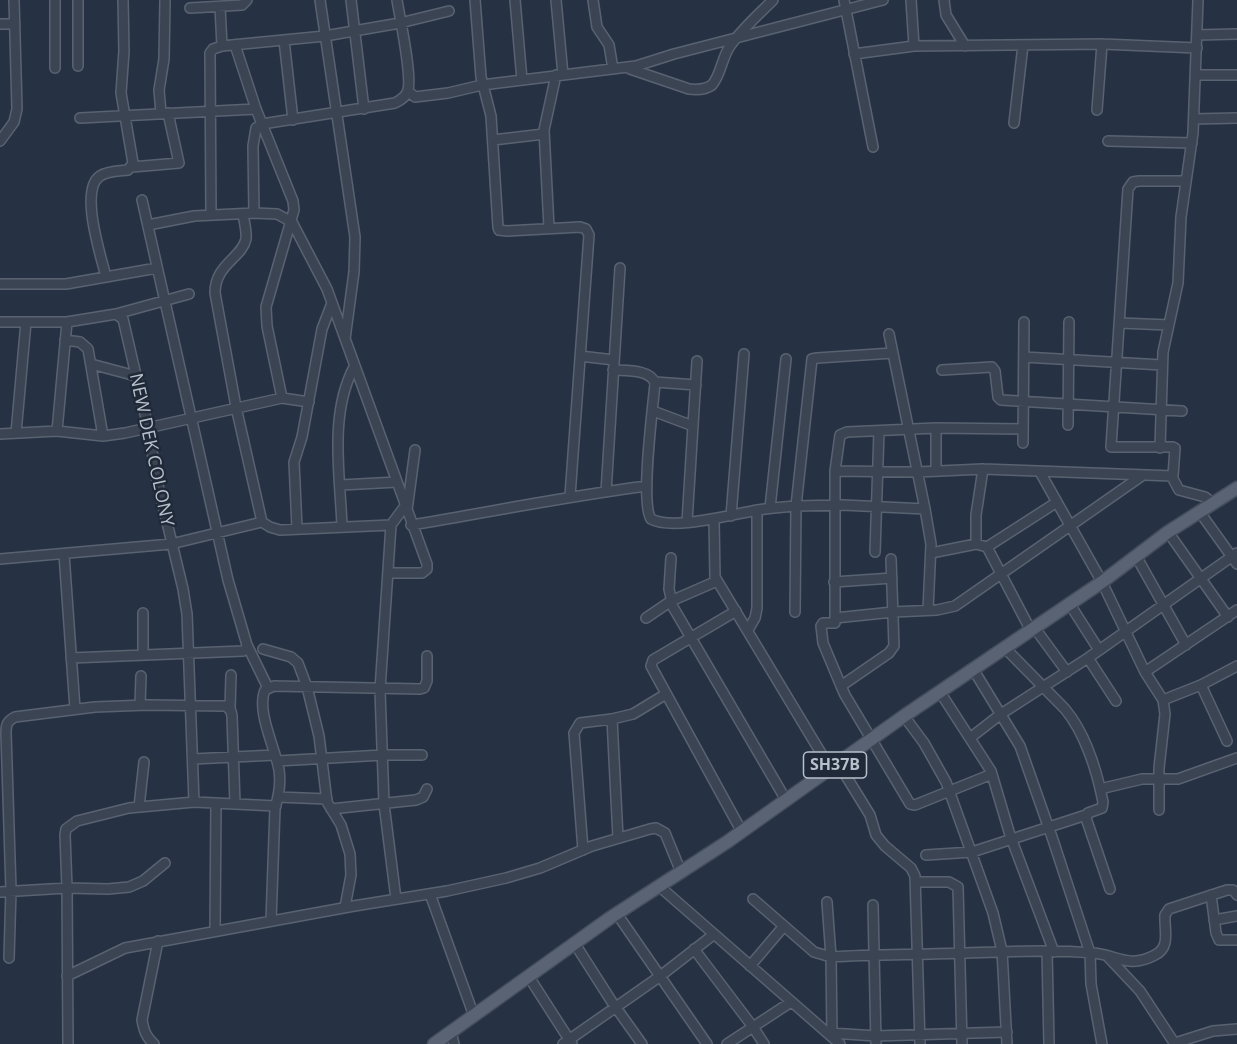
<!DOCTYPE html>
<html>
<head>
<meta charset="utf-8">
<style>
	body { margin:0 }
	canvas { display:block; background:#263243 }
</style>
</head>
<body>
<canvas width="1237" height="1044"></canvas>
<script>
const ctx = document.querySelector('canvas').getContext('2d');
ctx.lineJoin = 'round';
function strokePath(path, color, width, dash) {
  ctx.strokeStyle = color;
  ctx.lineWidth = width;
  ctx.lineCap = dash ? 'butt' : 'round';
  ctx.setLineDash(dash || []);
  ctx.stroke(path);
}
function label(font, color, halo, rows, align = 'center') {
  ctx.font = font + ' "Open Sans",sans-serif';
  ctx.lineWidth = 5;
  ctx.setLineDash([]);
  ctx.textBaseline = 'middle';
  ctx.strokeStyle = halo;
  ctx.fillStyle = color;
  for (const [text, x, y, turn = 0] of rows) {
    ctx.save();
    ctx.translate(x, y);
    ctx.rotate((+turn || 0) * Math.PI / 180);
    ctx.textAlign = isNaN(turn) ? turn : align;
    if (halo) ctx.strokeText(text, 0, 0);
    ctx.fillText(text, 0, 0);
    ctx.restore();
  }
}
const minor = new Path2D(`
	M320,0l35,237 -1,35 -9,67
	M351,0l13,109
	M475,0l6,77 10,39 7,111 1,3 8,1 73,-4 6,2 3,6 -19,261
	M515,0l7,80
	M556,0l7,75
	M593,0l4,27 12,18 4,24
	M844,0l29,147
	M911,0l3,46
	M944,0l2,15 19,31
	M220,7l2,39
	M190,8l52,-3 5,-5
	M0,24h15
	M1197,35l40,-1
	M284,40l9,80
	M235,45l21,64 37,92 1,9 -28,97 1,19 15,72
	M854,54l60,-8 188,-2 95,4
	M78,66v-66
	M55,68v-68
	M630,69l59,20c8,1 16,1 23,-4 9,-10 10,-28 18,-39 12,-17 28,-31 43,-46
	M1196,75h41
	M408,91l7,6 33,-4 34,-8 154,-19 38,-12 209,-54
	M1097,110l5,-66
	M161,113l-2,-23 5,-31 1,-59
	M80,118l176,-9
	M1194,119l43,-1
	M1014,123l9,-78
	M493,140l51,-6
	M0,141l14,-19 3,-13 -3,-109
	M1108,141l84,2
	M132,167l47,-4 -11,-50
	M254,213l-1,-67 3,-18 6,-4 133,-21c6,-3 11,-6 13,-13 4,-16 -8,-71 -11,-90
	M211,215l-1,-162 3,-4 9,-3 103,-10 75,-13 49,-12
	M148,225l46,-9 60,-3 23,1 15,8 35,67 100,275v5l-5,4h-33
	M549,228l-5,-98 12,-55
	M106,277c-5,-21 -27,-87 -6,-101 7,-5 20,-5 28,-6l5,-7 -12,-70 3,-42 -1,-51
	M1,284h65l91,-16
	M116,314l73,-20
	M0,322h67l49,-8 7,5 25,108 9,54 26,108 4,25 7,188 -65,6 -52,13 -11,8 -1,6 2,53 1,156
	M1120,323l49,2
	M889,334l36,175 6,35 -3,66
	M65,340l15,2 8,7 15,87
	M893,353l-76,5 -5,1 -16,147 47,-1 82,4
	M580,356l34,4
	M1024,357l138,8
	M91,364l45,12
	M613,370c13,1 37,-1 42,13 -2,25 -15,119 -4,136 22,12 82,-5 107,-9 12,-2 25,-3 38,-4l-1,106
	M942,370l50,-3 3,4 3,26 3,3 181,11
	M655,382l41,3
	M653,411l40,15
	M1068,425l1,-103
	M57,431l10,-109
	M16,433l10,-111
	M0,434l57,-3 46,5 22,-3 157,-35 27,4
	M1023,443l1,-121
	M1160,448l3,-96 15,-69 3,-66 12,-84 5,-133
	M835,471l83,1 65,-3 190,7 2,-28 -2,-1h-62l17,-258 5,-7 6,-1h47
	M936,471v-43
	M1040,472l62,110 43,90 18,28 2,14 -6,54v42
	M1172,477l7,13 26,7 8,6
	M341,485l56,-3
	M606,492l14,-224
	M770,508l16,-149
	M407,510l8,-60
	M1199,511l38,53
	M731,516l13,-162
	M714,520l1,57 115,191
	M262,522l8,5 10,3 111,-5
	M687,522l10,-161
	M411,525c79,-13 157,-29 236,-39
	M342,526c-2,-51 -13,-112 12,-159
	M297,528l-3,-66 8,-25 20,-108 10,-26
	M1168,532l60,85
	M976,544v-29l7,-46
	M987,547l70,-45
	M875,552l4,-121
	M931,553l45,-9 11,3 43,82
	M64,554l11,155
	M1136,556l50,89
	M671,558l-2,31 4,18 113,193
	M0,559l171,-15 91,-22 -26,-115 -21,-114c0,-29 27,-35 31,-54 1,-8 -2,-17 -3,-25
	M891,559l3,87 -5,7 -48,33 4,9 65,109 5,1 77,-31
	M834,582l58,-4
	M1069,603l30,47
	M736,611l-83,49 -2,6 91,166
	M143,613v42
	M646,618l25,-17 46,-20
	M835,618l58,-6 44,-2 18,-4 188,-131
	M1034,627l33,45
	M748,630l7,-12 2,-10v-98
	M247,645l21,43
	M1005,648l60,61c20,24 32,62 38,93l-1,6 -14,5 -2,5 24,71
	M263,649l28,8 7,6 9,24 12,49 8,66 14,23 9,29 1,21 -6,32
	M71,658l172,-7 3,-2 1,-4 -19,-65 -86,-380
	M1088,658l28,43
	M973,669l47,77 33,94 37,113 1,31 11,60
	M1145,672l92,-62
	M1201,685l26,56
	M841,686l-18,-43 -2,-17 2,-3h12v-152l5,-36 7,-3 89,-4 87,1
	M940,692l51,79 19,64 44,117
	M1163,700l38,-15 36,-19
	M140,705l1,-29
	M230,709l1,-34
	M904,716l20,27 22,39 47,131 9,38 5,93
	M970,738l31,-24 87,-56 149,-105
	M193,759l82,-4
	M277,761l106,-6h39
	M838,763l32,52 6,20 9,11 26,22 4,8 5,168
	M1100,789l42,-10h36l59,-21
	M278,797l49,2
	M194,802l82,4
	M139,807l5,-45
	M331,809l85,-9 7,-3 4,-8
	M618,838l-6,-119 21,-5 33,-20
	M583,850l-9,-117 6,-10 32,-4
	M926,855l46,-3 114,-37
	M916,882h33l9,5 4,157
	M659,886l181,158
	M0,892l67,-4 41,1 21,-2 14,-6 22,-18
	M430,894l44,122
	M1211,895l5,38 3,7h18
	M396,899l-12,-95 -4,-114 11,-165 14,-19
	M753,899l61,53 17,5c43,-3 86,-2 129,-4 44,-1 89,-4 133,0 24,2 36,16 62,2 16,-8 9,-25 10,-40l4,-6 58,-19h6l4,5
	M827,902l4,55 1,80
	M873,905l3,139
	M617,914l90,130
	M1214,920l23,-4
	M271,921l4,-113c4,-13 6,-25 4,-38 -4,-23 -23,-59 -14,-80l9,-4 146,3 4,-1 3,-7v-25
	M215,931l1,-128
	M575,944l37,58 30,42
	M694,949l59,78 11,17
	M1047,952l2,92
	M1108,957l32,34 35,53
	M9,958l2,-68 -5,-157c0,-8 1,-12 9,-16l80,-10 52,-2 79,1 5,5 1,5 3,88
	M750,966l34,-40
	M67,976l58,-28 229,-42 93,-15 59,-13 34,-10 52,-22 58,-17 6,-1 9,5 16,39
	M529,977l43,67
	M451,1032l3,12
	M831,1033l45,3 131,-4
	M1175,1043l38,-12 24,-2
	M154,1044c-8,-7 -10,-13 -12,-24l16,-79
	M563,1044l96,-67 54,-42
	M727,1044l64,-42`);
const major = new Path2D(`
	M434,1044l176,-126 117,-76 177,-126 198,-134 66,-50 69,-44`);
const shields = [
	[835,765,63]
];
const shieldNames = [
	["SH37B",835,765]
];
const streetNames = [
	["NEW DEK COLONY",151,450,78]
];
strokePath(minor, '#596270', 12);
strokePath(major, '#444d5c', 15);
strokePath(minor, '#3a4453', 9);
strokePath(major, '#596373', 12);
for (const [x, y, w] of shields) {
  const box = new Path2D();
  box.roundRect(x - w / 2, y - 13, w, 26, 4.5);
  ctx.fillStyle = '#1f2938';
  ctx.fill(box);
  strokePath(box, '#b8c0cc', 1.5);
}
label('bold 16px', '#b8c0cc', null, shieldNames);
label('18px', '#b8c0cc', '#1f2938', streetNames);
</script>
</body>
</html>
